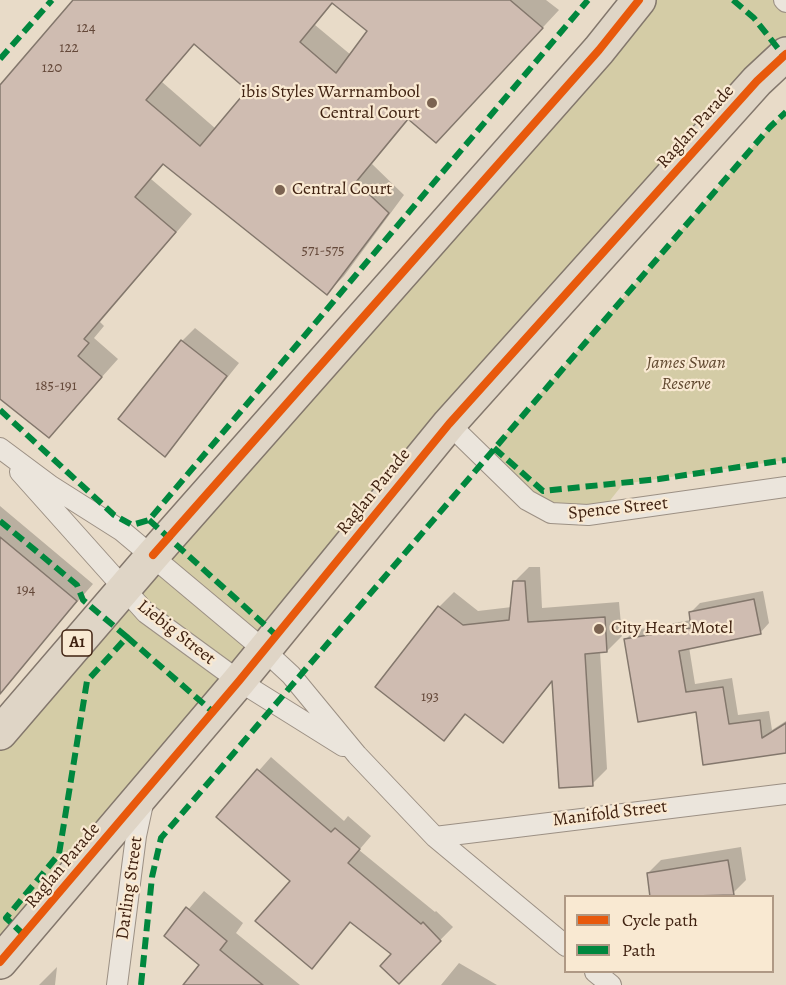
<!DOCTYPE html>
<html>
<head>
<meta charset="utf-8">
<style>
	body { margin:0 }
	#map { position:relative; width:786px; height:985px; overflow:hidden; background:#e8dbc8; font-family:Alegreya,serif }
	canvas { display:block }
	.legend { position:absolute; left:564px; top:895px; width:210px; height:78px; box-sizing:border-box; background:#f9e9d2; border:2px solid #af9985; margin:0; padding:8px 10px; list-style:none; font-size:18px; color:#402211 }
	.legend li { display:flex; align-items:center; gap:12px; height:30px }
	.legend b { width:30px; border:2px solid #af9985 }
</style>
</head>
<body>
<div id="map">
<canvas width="786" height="985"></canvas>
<ul class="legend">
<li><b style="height:8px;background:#e8590c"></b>Cycle path</li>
<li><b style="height:8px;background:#00873e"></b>Path</li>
</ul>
</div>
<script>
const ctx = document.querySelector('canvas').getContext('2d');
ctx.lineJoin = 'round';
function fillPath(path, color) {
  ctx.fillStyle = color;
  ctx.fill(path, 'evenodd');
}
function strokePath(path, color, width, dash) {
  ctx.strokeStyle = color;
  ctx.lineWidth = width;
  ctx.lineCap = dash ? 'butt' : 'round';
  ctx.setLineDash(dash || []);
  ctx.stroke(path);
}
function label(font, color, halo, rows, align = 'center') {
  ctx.font = font + ' Alegreya,serif';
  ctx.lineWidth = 4.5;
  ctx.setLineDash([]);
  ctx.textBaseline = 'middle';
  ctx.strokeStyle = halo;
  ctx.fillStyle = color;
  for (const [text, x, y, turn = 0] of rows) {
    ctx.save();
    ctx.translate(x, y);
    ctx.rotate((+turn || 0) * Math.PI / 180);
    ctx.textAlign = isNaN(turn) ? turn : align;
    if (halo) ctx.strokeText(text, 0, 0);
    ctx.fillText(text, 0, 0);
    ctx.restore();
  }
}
const green = new Path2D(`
	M639,0h147v54l-786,908v-229z
	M786,112v348l-163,24 -19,24 -47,6 -70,-58 283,-329z`);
const shadow = new Path2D(`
	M75,0h471l13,10 -106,114 -43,-6 -38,46 32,31 -60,81 -17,17 -162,-130 -14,16 41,35 -92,108 4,4 -10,12 24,21 -69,77 -49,-39v-311zM333,3l36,27 -18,25 -36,-30zM195,43l54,46 -33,40 -54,-47z
	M195,328l44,35 -74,92 17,-114z
	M0,506l93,78 -88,101 -5,-4z
	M529,567h11l2,41 77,-6 3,34 -15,15h-7l7,118 -15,15 -39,-103 -50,60 -36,-28 -23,26 -67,-52 62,-80 15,-15 24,19 34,-4 2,-25z
	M763,591l6,32 -9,10 -71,14 6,37 37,-6 6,37 31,-4 3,19 14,-9v30l-89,-40 -72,-71 10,-10 56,-10 -1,-7 10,-10z
	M271,757l73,64 4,-5 23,20 -12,14 76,62 1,-1 17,16 -54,55 -6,-28 -41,-33 -40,46 -20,-87 -74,-63z
	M741,847l5,33 -13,13 -20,3h-61l-4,-23 13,-13z
	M204,891l39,32 -7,10 64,52h-115l16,-20 -35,-29z
	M459,963l38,22h-56z
	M57,967l-2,18h-16z`);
const building = new Path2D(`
	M73,0h437l33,28 -107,115 -28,-24 -52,63 33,31 -62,82 -164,-131 -28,33 41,35 -92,107 5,4 -11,13 24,21 -53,61 -49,-39v-314zM332,3l35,28 -31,42 -36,-31zM194,44l53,46 -47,56 -54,-46z
	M181,340l46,36 -62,81 -47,-38z
	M0,537l77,64 -77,93z
	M513,581h12l3,41 77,-5 2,35 -22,2 8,132 -34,2 -7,-107 -49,62 -38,-29 -21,27 -69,-54 63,-81 25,19 46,-5z
	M754,599l7,35 -82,17 7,41 37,-5 6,37 31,-4 2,18 24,-15v30l-83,12 -7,-53 -58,10 -14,-83 67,-11 -2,-16z
	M257,769l74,63 4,-4 25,21 -12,14 73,61 2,-2 18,19 -42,43 -19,-18 11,-12 -41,-32 -38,47 -57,-48 35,-40 -74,-64z
	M728,860l6,35 -84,2 -3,-24z
	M186,907l41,34 -7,9 43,35h-80l16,-20 -35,-29z`);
const minor = new Path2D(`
	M784,0l2,2
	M449,424l78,76 24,13 37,2 198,-28
	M0,448l51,38 71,45 142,119 27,25 66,80 78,82 131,109
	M20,472l126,141 93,68 104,65
	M435,837l351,-43
	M595,972l16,13
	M117,985l19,-149 8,-37`);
const trunk = new Path2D(`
	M0,733l153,-178 446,-505 40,-50
	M0,962l239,-281 210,-257 308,-343 29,-27`);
const quiet = new Path2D(`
	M733,0l21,18 30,38
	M0,59l52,-59
	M0,410l114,105 18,10 17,-5 439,-520
	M494,448l49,43 116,-12 127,-19
	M149,520l128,116
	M0,521l77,64 6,15 44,37 -40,44 -28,173 -53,64 18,17
	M127,637l86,75
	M141,985l11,-108 9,-39 609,-711 16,-15`);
const cycleway = new Path2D(`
	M153,555l446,-505 40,-50
	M0,962l239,-281 210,-257 308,-343 29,-27`);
const markers = [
	[432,103,6,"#7b6351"],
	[280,190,6,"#7b6351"],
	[599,629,6,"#7b6351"]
];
const numberNames = [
	["124",86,28],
	["122",69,48],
	["120",52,68],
	["571-575",323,251],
	["185-191",56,386],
	["194",26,590],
	["193",430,697]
];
const shields = [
	[77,643,30]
];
const shieldNames = [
	["A1",77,643]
];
const poiNames = [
	["ibis Styles Warrnambool",420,93,"right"],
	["Central Court",420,114,"right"],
	["Central Court",292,190],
	["City Heart Motel",611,629]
];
const streetNames = [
	["Raglan Parade",696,127,-48],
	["Raglan Parade",374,492,-51],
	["Spence Street",618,509,-6],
	["Liebig Street",176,633,38],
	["Manifold Street",610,814,-7],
	["Raglan Parade",63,866,-50],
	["Darling Street",130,888,-82]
];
const parkNames = [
	["James Swan",686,364],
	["Reserve",686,385]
];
fillPath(green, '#d4cca6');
fillPath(shadow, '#0003');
fillPath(building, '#cfbcb1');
strokePath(building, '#83776c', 1.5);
strokePath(minor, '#9c9084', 22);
strokePath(trunk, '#83776c', 36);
strokePath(minor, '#ebe5dc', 20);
strokePath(trunk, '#dfd5c6', 33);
strokePath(quiet, '#00873e', 6, [12, 6]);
strokePath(cycleway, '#e8590c', 8);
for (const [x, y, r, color] of markers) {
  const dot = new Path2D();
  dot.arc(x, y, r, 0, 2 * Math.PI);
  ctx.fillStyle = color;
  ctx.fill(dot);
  strokePath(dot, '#f9e9d2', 2);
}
label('15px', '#644839', null, numberNames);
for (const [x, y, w] of shields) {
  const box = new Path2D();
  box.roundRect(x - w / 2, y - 13, w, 26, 4.5);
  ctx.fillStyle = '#f9e9d2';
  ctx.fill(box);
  strokePath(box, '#402211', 1.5);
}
label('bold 16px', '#402211', null, shieldNames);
label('18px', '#402211', '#f9e9d2', poiNames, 'left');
label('18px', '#402211', '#f9e9d2', streetNames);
label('italic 18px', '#614930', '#f9e9d2', parkNames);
</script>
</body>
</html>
